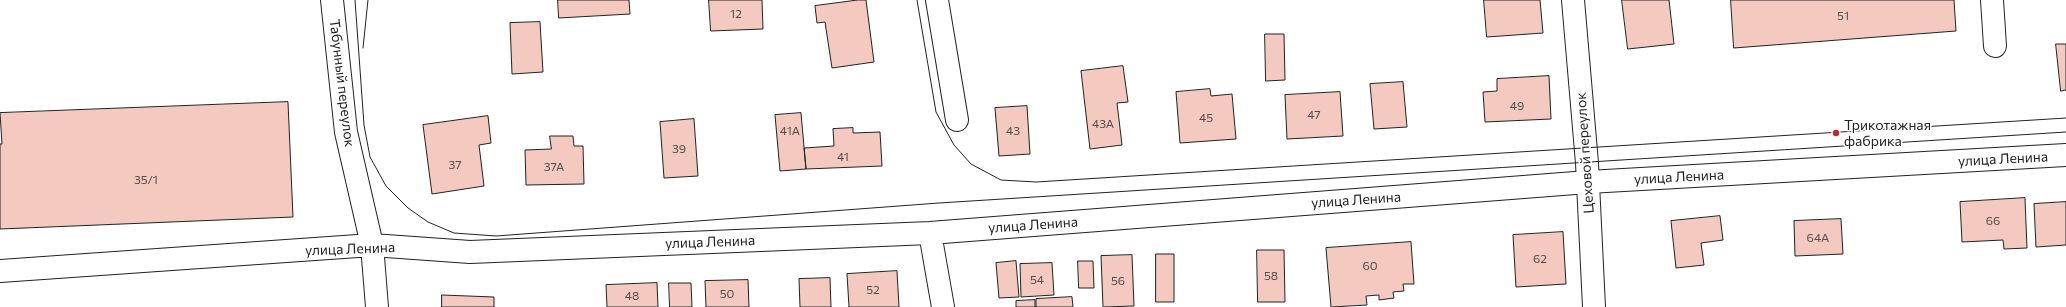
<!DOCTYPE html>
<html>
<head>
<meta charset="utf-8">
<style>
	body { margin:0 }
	canvas { display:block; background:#fff }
</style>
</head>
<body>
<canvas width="2066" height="307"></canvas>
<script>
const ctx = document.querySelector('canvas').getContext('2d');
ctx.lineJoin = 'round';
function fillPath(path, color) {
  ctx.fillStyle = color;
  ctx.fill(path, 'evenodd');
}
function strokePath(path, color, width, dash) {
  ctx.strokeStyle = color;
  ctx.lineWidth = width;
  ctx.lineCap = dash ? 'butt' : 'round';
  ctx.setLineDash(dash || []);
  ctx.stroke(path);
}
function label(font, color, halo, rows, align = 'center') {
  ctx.font = font + ' Commissioner,sans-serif';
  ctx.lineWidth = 3;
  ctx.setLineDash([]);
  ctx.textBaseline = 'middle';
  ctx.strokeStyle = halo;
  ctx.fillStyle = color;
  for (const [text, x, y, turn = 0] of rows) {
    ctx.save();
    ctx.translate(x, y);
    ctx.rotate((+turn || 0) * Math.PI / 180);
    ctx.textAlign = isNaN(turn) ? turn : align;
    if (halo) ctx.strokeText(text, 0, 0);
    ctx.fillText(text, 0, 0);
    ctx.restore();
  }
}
const building = new Path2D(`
	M558,0h71l1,14 -71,4z
	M709,0h53l1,29 -52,2z
	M858,0h8l8,62 -42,6 -7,-46 -8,1 -2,-17z
	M1484,0h56l3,33 -56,4z
	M1622,0h47l5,44 -46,5z
	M1731,0h223l2,31 -222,17z
	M540,22l3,50 -31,2 -2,-51z
	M1265,34h19l1,46 -19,1z
	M2056,44h10v46l-5,1z
	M1123,66l5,36 -11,1 5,42 -32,4 -9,-78z
	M1549,76l2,43 -66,3 -2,-30 14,-1v-12z
	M1403,82l4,45 -33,2 -4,-45z
	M1210,89l1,7 21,-2 4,45 -56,4 -4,-51z
	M1340,92l3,44 -56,3 -2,-44z
	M288,102l5,115 -293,12v-85h2l-2,-31z
	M1027,106l3,48 -31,2 -4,-48z
	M801,113l5,56 -26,2 -5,-56z
	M488,116l3,27 -12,2 5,41 -52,8 -9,-69z
	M694,119l4,57 -34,2 -4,-56z
	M853,128v5l27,-1 2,34 -76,3 -2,-21 30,-2 -1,-17z
	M550,136h23l1,10h9l1,38 -58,1 -1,-35 26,-1z
	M2025,198l2,50 -23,1 -1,-9 -41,2 -2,-40z
	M2066,202v43l-30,2 -2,-43z
	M1720,216l3,24 -22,3 3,22 -28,3 -5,-47z
	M1841,219l2,35 -48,2 -1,-35z
	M1563,232l3,52 -50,3 -3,-52z
	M1411,242l3,42h-11l1,7 -11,1 1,6 -15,2v-5l-13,1 1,9 -36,2 -5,-59z
	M1257,250h27l1,52h-27z
	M1156,254h18v48h-18z
	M1132,255l2,51 -31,1 -2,-51z
	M1016,261l3,36 -20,1 -3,-35z
	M1078,261h15l1,27h-15z
	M1052,263l2,32 -33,2 -1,-33z
	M897,271l2,36h-50l-2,-33z
	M830,278l1,29h-31l-1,-28z
	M748,280l1,27h-43l-1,-26z
	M657,283l1,24h-51l-1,-22z
	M669,283h22l1,24h-22z
	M442,295l52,2v10h-52z
	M1072,297l1,10h-37v-8z
	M1035,300v7h-19v-6z`);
const street = new Path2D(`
	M332,0l14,132 26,113 5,62
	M937,0l20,120
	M1573,0l14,163 7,144
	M1992,0l3,46
	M930,233l13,74
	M0,271l372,-26 98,7 460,-19 658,-51 478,-27`);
const tram = new Path2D(`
	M355,0l9,125 6,32 16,29 22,22 20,14 26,11 42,3 443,-33 1127,-71
	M917,0l19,112 18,33 17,19 30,16 35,2 1030,-64
	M363,48l5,-48`);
const markers = [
	[1836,133,4,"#c62828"]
];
const numberNames = [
	["12",736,14],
	["51",1843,16],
	["49",1517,106],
	["47",1314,115],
	["45",1206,118],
	["43А",1103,124],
	["41А",790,131],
	["43",1013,131],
	["39",679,149],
	["41",843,157],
	["37",455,165],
	["37А",554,167],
	["35/1",146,180],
	["66",1993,221],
	["64А",1818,238],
	["62",1540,259],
	["60",1370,266],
	["58",1271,276],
	["54",1037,280],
	["56",1118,281],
	["52",873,290],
	["50",727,294],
	["48",632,296]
];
const streetNames = [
	["Табунный переулок",342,83,83],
	["Цеховой переулок",1585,153,-94],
	["улица Ленина",2003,159,-3],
	["улица Ленина",1679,177,-3],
	["улица Ленина",1356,200,-4],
	["улица Ленина",1033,225,-4],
	["улица Ленина",710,242,-2],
	["улица Ленина",350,249,-2]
];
const poiNames = [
	["Трикотажная",1844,125],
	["фабрика",1844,141]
];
fillPath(building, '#f3c9c0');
strokePath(building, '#222', 1);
strokePath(street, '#222', 24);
strokePath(street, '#fff', 22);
strokePath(tram, '#222', 1);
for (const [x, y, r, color] of markers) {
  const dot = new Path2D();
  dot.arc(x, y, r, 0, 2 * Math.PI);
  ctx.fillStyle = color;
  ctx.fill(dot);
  strokePath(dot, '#fff', 1.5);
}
label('12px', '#564c4a', null, numberNames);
label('14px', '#222', '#fff', streetNames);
label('14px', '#222', '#fff', poiNames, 'left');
</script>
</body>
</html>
